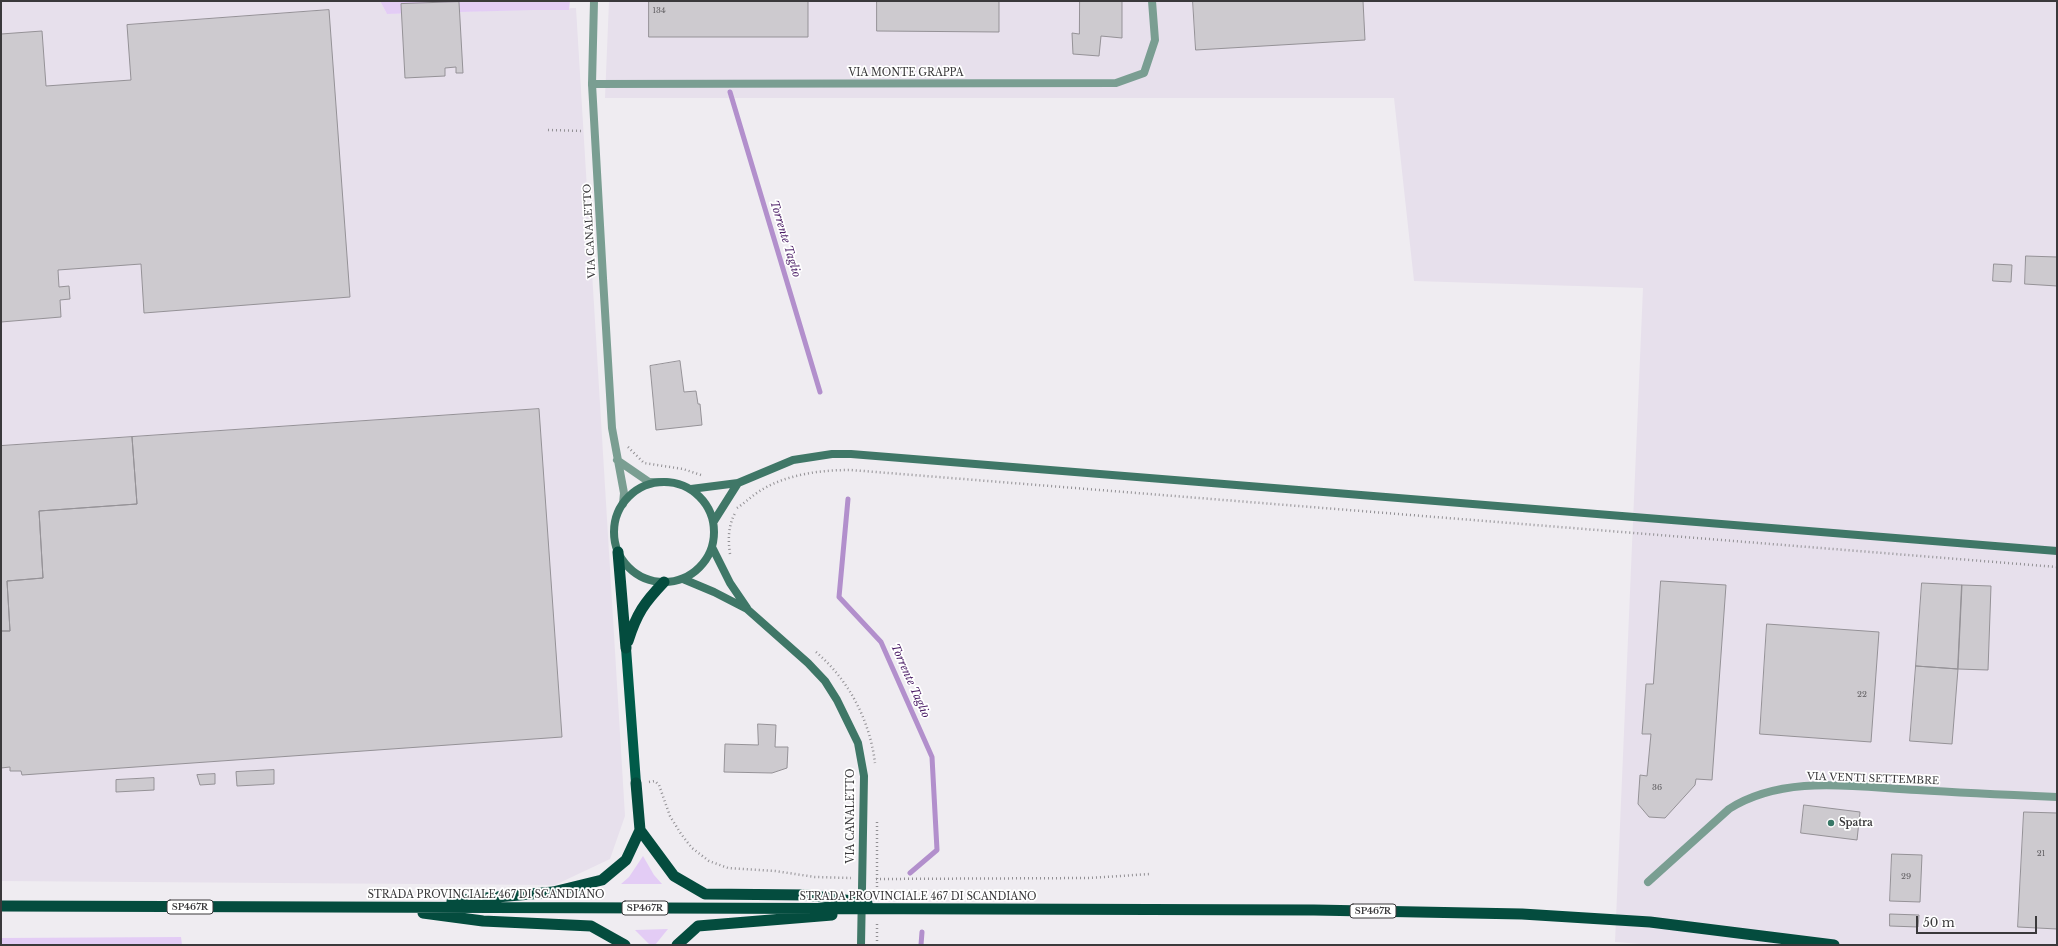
<!DOCTYPE html>
<html>
<head>
<meta charset="utf-8">
<style>
	body { margin:0 }
	#map { position:relative; width:2058px; height:946px; overflow:hidden; background:#efecf1; font-family:"Libre Baskerville",serif }
	canvas { display:block }
	.frame { position:absolute; inset:0; border:2px solid #3a393b; pointer-events:none }
	.scale { position:absolute; left:1916px; top:916px; width:121px; height:18px; box-sizing:border-box; border:2px solid #3a393b; border-top:0; padding-left:5px; font-size:12px; line-height:14px; white-space:nowrap; color:#3a393b; -webkit-text-stroke:3px #fff; paint-order:stroke }
</style>
</head>
<body>
<div id="map">
<canvas width="2058" height="946"></canvas>
<div class="frame"></div>
<div class="scale">50 m</div>
</div>
<script>
const ctx = document.querySelector('canvas').getContext('2d');
ctx.lineJoin = 'round';
function fillPath(path, color) {
  ctx.fillStyle = color;
  ctx.fill(path, 'evenodd');
}
function strokePath(path, color, width, dash) {
  ctx.strokeStyle = color;
  ctx.lineWidth = width;
  ctx.lineCap = dash ? 'butt' : 'round';
  ctx.setLineDash(dash || []);
  ctx.stroke(path);
}
function label(font, color, halo, rows, align = 'center') {
  ctx.font = font + ' "Libre Baskerville",serif';
  ctx.lineWidth = 3.5;
  ctx.setLineDash([]);
  ctx.textBaseline = 'middle';
  ctx.strokeStyle = halo;
  ctx.fillStyle = color;
  for (const [text, x, y, turn = 0] of rows) {
    ctx.save();
    ctx.translate(x, y);
    ctx.rotate((+turn || 0) * Math.PI / 180);
    ctx.textAlign = isNaN(turn) ? turn : align;
    if (halo) ctx.strokeText(text, 0, 0);
    ctx.fillText(text, 0, 0);
    ctx.restore();
  }
}
const built = new Path2D(`
	M1,1h379l7,13 189,-6 49,808 -15,43 -55,26 -554,-4z
	M609,1h1448v944h-404l-38,-3 28,-654 -229,-7 -20,-183h-789z`);
const green = new Path2D(`
	M380,1h190l-1,9h-36l-146,4z
	M643,856l11,19 8,9h-41l8,-7z
	M668,929l-13,16h-5l-15,-15z
	M181,937l1,8h-181v-7z`);
const stream = new Path2D(`
	M730,92l90,300
	M848,499l-9,98 42,45 51,115 5,93 -27,23
	M921,945l1,-13`);
const building = new Path2D(`
	M649,1h159v36h-159z
	M877,1h122v31l-122,-1z
	M1080,1h42v37l-21,-2 -2,20 -26,-2 -1,-21 7,1z
	M1193,1h170l2,39 -169,10z
	M459,2l4,71h-7v-6l-11,1v8l-40,2 -4,-74z
	M329,10l21,287 -206,16 -3,-49 -83,6 1,17 10,-1 1,13 -10,1 1,17 -60,5v-288l41,-3 4,55 85,-6 -4,-55z
	M2026,256l31,1v29l-32,-2z
	M1994,264l18,1 -1,17 -18,-1z
	M680,361l4,31 12,-1 2,13h2l2,21 -46,5 -6,-64z
	M539,409l23,328 -540,38 -1,-4h-11v-4l-9,1v-137h9l-3,-50 36,-3 -4,-67 98,-7 -5,-67z
	M132,437l5,67 -98,7 4,67 -36,3 3,50h-9v-185z
	M1661,581l65,4 -14,195 -16,-1 -1,6 -30,33 -16,-1 -11,-13 2,-29 7,1 4,-42h-9l4,-50h7z
	M1922,583l40,2 -4,84 -42,-3z
	M1962,585l29,1 -3,84 -30,-1z
	M1767,624l112,8 -8,110 -111,-8z
	M1916,666l42,3 -6,75 -42,-3z
	M758,724l18,1 -1,22h13l-1,21 -15,5 -48,-1 1,-28 33,1z
	M274,770v14l-37,2 -1,-14z
	M215,774v10l-15,1 -3,-10z
	M154,778v12l-38,2v-12z
	M1804,805l56,7 -3,28 -56,-7z
	M2024,812l33,1v116l-39,-2z
	M1892,854l30,1 -2,47 -30,-1z
	M1890,914l29,1 -1,12 -28,-1z`);
const path = new Path2D(`
	M548,130l36,1
	M628,447l16,16 39,6 18,6
	M737,508c9,-6 17,-14 26,-19 26,-15 58,-19 88,-19l1206,97
	M730,554c-2,-15 -2,-27 5,-41
	M816,652c33,28 54,69 59,111
	M649,782l6,-1 4,4 11,31 11,18 11,14 17,13 19,7 47,3 40,6 36,1
	M876,879l213,-1 61,-4
	M877,895v-75
	M877,945v-23`);
const minor = new Path2D(`
	M592,84l524,-1 28,-10 11,-33 -3,-39
	M1648,882l81,-73c55,-35 126,-22 188,-19 47,3 93,5 140,7`);
const tertiary = new Path2D(`
	M594,1l-2,83 11,194 9,150 12,65 -1,11
	M617,460l32,22h17`);
const secondary = new Path2D(`
	M614 532a50 50 0 1 1 100 0a50 50 0 1 1-100 0Z
	M691,489l47,-6 55,-23 39,-6h19l1206,97
	M714,521l24,-38
	M712,547l18,36 17,25
	M683,579l31,13 33,17 61,54 17,18 12,19 21,43 6,33 -3,169`);
const primary = new Path2D(`
	M626,648l10,135`);
const trunk = new Path2D(`
	M618,552l8,96
	M628,641c9,-28 16,-38 36,-59
	M640,830l34,46 31,18 102,1 60,8
	M452,901l101,-9 49,-12 24,-20 14,-30 -4,-47
	M1,906l1313,4 208,4 128,8 184,23
	M423,913l60,8 108,5 34,19
	M677,945l21,-19 134,-11`);
const markers = [
	[1831,823,4,"#387867"]
];
const numberNames = [
	["134",659,11],
	["22",1862,695],
	["36",1657,788],
	["21",2041,854],
	["29",1906,877]
];
const shields = [
	[190,907,46],
	[645,908,46],
	[1373,911,46]
];
const shieldNames = [
	["SP467R",190,907],
	["SP467R",645,908],
	["SP467R",1373,911]
];
const streetNames = [
	["VIA MONTE GRAPPA",906,73],
	["VIA CANALETTO",590,231,-93],
	["VIA VENTI SETTEMBRE",1873,779,2],
	["VIA CANALETTO",851,816,-90],
	["STRADA PROVINCIALE 467 DI SCANDIANO",486,895],
	["STRADA PROVINCIALE 467 DI SCANDIANO",918,897]
];
const poiNames = [
	["Spatra",1839,823]
];
const waterNames = [
	["Torrente Taglio",785,239,73],
	["Torrente Taglio",910,681,66]
];
fillPath(built, '#e7e0ec');
fillPath(green, '#e3ccf5');
strokePath(stream, '#b28fcc', 5);
fillPath(building, '#cdcacf');
strokePath(building, '#959297', 1);
strokePath(path, '#929094', 2.5, [1, 3]);
strokePath(minor, '#7a9e92', 8);
strokePath(tertiary, '#7a9e92', 8);
strokePath(secondary, '#3f7767', 8);
strokePath(primary, '#005b49', 10);
strokePath(trunk, '#044c3e', 11);
for (const [x, y, r, color] of markers) {
  const dot = new Path2D();
  dot.arc(x, y, r, 0, 2 * Math.PI);
  ctx.fillStyle = color;
  ctx.fill(dot);
  strokePath(dot, '#fff', 1.5);
}
label('8px', '#5f5d60', null, numberNames);
for (const [x, y, w] of shields) {
  const box = new Path2D();
  box.roundRect(x - w / 2, y - 7, w, 14, 3);
  ctx.fillStyle = '#fff';
  ctx.fill(box);
  strokePath(box, '#3a393b', 1);
}
label('bold 9px', '#3a393b', null, shieldNames);
label('10px', '#3a393b', '#fff', streetNames);
label('bold 10px', '#3a393b', '#fff', poiNames, 'left');
label('italic 11px', '#4a1c65', '#fff', waterNames);
</script>
</body>
</html>
